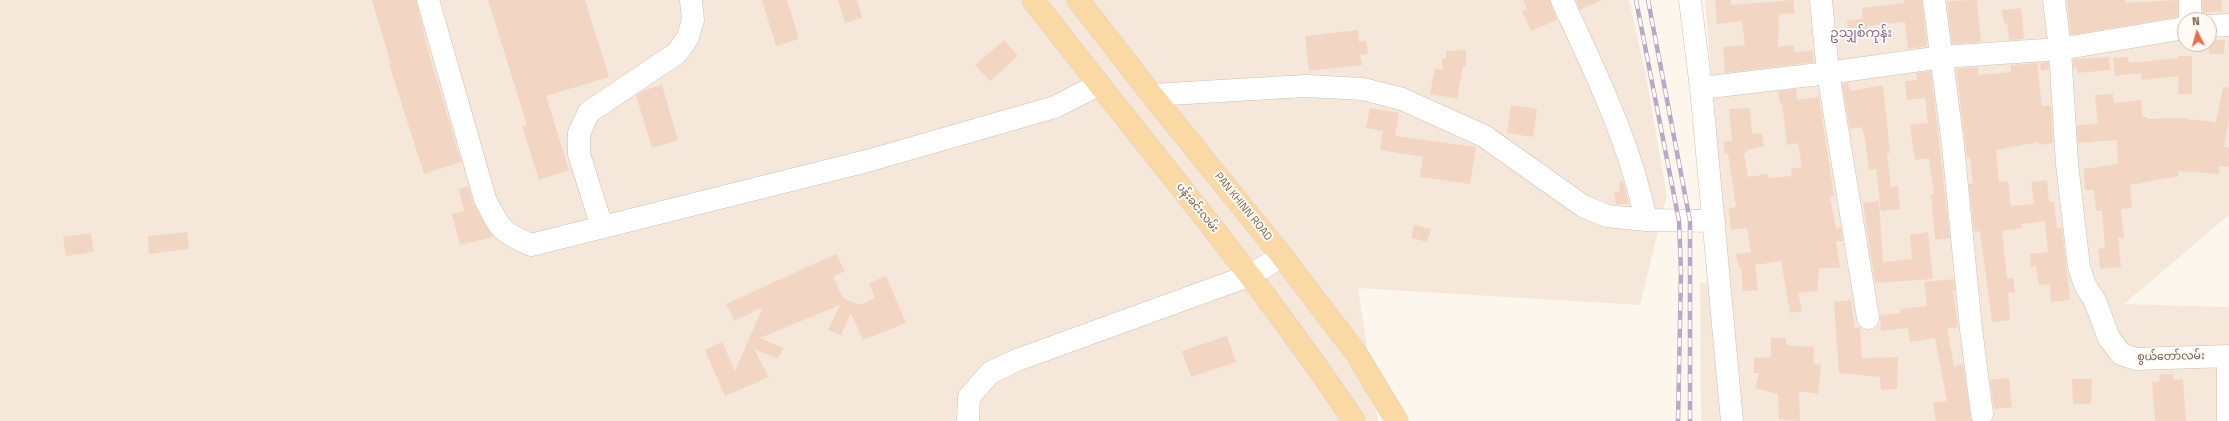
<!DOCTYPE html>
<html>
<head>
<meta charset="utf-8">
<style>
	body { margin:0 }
	#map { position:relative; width:2229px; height:421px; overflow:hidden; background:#fdf6ec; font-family:"Titillium Web",sans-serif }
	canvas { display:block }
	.north { position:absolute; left:2177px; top:12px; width:40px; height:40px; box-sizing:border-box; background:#fffaf3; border:1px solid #cabbb1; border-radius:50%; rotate:354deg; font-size:11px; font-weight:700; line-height:16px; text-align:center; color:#7a5c4d }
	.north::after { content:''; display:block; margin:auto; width:14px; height:18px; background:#e76f51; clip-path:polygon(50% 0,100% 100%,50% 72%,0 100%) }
</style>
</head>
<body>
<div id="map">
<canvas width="2229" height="421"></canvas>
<div class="north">N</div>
</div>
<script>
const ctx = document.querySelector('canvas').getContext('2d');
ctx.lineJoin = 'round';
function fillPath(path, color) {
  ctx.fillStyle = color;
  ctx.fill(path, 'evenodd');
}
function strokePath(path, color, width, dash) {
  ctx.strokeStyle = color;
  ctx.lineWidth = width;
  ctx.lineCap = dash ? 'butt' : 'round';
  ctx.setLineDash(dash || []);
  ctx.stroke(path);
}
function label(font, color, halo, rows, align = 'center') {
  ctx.font = font + ' "Titillium Web","Noto Sans Myanmar",sans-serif';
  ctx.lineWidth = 4;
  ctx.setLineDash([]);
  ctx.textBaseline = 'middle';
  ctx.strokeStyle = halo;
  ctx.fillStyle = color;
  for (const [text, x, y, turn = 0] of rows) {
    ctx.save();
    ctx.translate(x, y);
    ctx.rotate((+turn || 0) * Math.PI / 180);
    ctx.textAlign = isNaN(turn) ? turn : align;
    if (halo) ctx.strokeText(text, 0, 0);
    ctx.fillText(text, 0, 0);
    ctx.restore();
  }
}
const residential = new Path2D(`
	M0,0h1629l16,71 22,124 -27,110 -282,-17 20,133h-1378z
	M1705,0h524v215l-105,89 105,3v114h-528l-1,-138 29,1zM2185,20h24v24h-24z`);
const building = new Path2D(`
	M372,0h44l8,33h-1l38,129 -37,12 -35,-110h2z
	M488,0h97l24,77 -63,19 23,74 -30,10 -17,-54 5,-1z
	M762,0h25l12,39 -23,7z
	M838,0h19l5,18 -17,5z
	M1523,0h27l7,20 -26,11 -9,-20 5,-2z
	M1576,0h26l-22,10z
	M1715,0h16v5l62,-5 2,13 -16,1 -1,33 16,-2v7l19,-1 1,11 -89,11 -2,-26 22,-2 -3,-24 -25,3z
	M1904,0h18l5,46 -19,3 -3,-27 -38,4 1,10 -19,1 -2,-16 16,-2 -1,-11 42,-5z
	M1977,0l4,42 -29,2 -5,-43z
	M2067,0h58v3l53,-3v17l-107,18z
	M2202,0h19l2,11 -20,2z
	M2021,8l3,31 -15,1 -2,-17h-3l-2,-13z
	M1358,30l1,12 7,-1 2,13 -8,1 2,10 -53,6 -4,-35z
	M1004,40l14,16 -28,25 -15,-16z
	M2209,40h16l-1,14h-15z
	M1466,50v16h-3l-6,33 -27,-5 5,-26 8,2 -1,-11h4v-8z
	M2178,56h14v38h-14l1,-18 -37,4 -1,-7 -26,3 -2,-18 15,-1 1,6 49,-5z
	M2109,57l1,13 -33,3v-6l-3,1 -1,-9z
	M2048,62l1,8 -8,1 -1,-8z
	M2037,63l5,43 9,-1 2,38 -14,2 -1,-3 -42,8 3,32 9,-1 3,25 23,-2 -3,-22 16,-2 2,22h5l3,26h5l8,72 -19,2 -1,-18 -11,1 -3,-19 -5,1 -1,-13 18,-2 -3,-31 -24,3 1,4 -20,3 5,48 6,-1 2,14 -7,1 2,27 -18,2 -12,-91 -6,1 -5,-48 4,-1 -3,-25h-3l-11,-89 22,-2 1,8 32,-3v-7z
	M1931,71l19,167 -15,2 -4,-46h3l-5,-36 -14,2 -5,-35 18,-2 -3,-25 -18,2 -2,-19 12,-1 -1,-7z
	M1848,83l2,8 33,-6 7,68h-3l4,34 7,-1 2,23 -19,2 -5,-42 -7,1 -4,-31 -3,-12 -12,2 -8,-45z
	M662,85l16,55 -26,8 -16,-53 9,-5z
	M2223,87l6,1v31l-5,28h5v20l-10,-1v8l-41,-3 1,5 -49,9 2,23 -11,1 3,29h-6l3,29 -21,2 -2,-20 7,-1 -3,-37h-6l-2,-21h-9l-1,-21 34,-5 -1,-24 -39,3 -1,-18 21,-1 -3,-29 18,-1 1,9 27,-3 1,17h5v2l39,-1v1l30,3z
	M1796,89l1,11 22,-3 15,99 -4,1 6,32 5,-1 2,13h-7l4,27h-21l-2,23 -19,2 4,18 -12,2 -9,-52 -26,4 3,25 -15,1 -2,-24 -2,1 -3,-14 15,-2 -4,-24 -16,2 -2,-22 7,-1 -8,-54 -3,1 -2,-12 9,-1 -3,-32 21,-1 2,26 10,-1 2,13 -17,4v3h-3l4,24 20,-3v4l24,-2 -1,-7 11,-2 -4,-24 -11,2 -5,-42 -2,1 -2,-13z
	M1511,105l26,4 -4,28 -26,-4z
	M1370,108l29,5 -4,23 81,11 -6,37 -50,-7 3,-20 -43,-7 3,-19 -17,-3z
	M1623,181l6,23h-13l-2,-12 6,-1 -1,-9z
	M468,186l6,19 19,32 -33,8 -8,-31 12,-3 -5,-22z
	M1879,201l4,61 29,-3 -2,-24 18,-3 5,47 -58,4 -12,-80z
	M1414,225l17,4 -4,13 -16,-4z
	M187,232l2,17 -40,5 -1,-18z
	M91,233l3,19 -28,4 -3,-19z
	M836,254l9,17 -12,6 10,21 17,7 15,-7 -6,-15 17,-7 20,47 -43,17 -12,-27 -10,22 -13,-5 12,-25 -80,33 23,10 -5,11 -24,-10 15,28 -44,19 -20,-46 17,-8 13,29 28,-64 -28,14 -9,-17z
	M1954,279l1,11h-2l5,37 -11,2 7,37 9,-2 9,57h-36l-3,-18 14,-2 -12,-63 -25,4 -2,-14 -27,3 -1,-16 20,-2v-4l27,-3 -3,-24z
	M1851,300l4,28 5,-1 2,31 36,-1 -1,32 -16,1 -1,-13 -41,-4 -5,-71z
	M1227,336l9,26 -45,15 -9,-26z
	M1771,338h15v7l28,2 -1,17 8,1 -3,29 -19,-3 1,30 -21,-2 -1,-25 -23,-6 4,-15h-5v-15l17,-1z
	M2173,374v6l10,-1 3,42h-31l-3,-39 8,-1 -1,-6z
	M2009,378l3,29 -18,2 -4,-29z
	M2072,379h20l-1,25h-18z`);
const minor = new Path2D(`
	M428,0l57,199c15,30 16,33 46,46l336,-84 188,-54 43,-22
	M1562,0c33,71 68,143 84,220
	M1690,0l11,88 31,333
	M1821,0l7,73 40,245
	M1934,0l19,145 18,184 11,85
	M2054,0l6,49 7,115 12,103 6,18 10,16 14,37 12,16 15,5 93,-3
	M2190,0v20
	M2209,26l20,-1
	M1701,88l127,-15 114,-16 118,-8 125,-21
	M1152,95l153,-9 58,3 39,10 82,37 99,70 24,10 39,4 68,1
	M602,227l-23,-73v-21l10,-21 88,-59 11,-16 5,-17 -2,-20
	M2228,356v65
	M968,421l1,-24 21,-24 27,-13 234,-85 31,-19`);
const major = new Path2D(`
	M1033,0c108,140 223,274 321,421
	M1078,0l74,95 130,161 74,97 41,68`);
const rail = new Path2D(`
	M1636,0l43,221 2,51 -3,149
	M1648,0l42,221v200`);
const streetNames = [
	["PAN KHINN ROAD",1243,207,51],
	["ပန်းခင်းလမ်း",1197,208,51],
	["စွယ်တော်လမ်း",2171,357,-1]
];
const quarterNames = [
	["ဥသျှစ်ကုန်း",1861,34]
];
fillPath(residential, '#f5e8da');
fillPath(building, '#f3d5c3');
strokePath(minor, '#d1beb0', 23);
strokePath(major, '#dad1cd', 23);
strokePath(minor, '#fff', 22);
strokePath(major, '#fbd9a5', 22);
strokePath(rail, '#b9a8c9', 4.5);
strokePath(rail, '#fffaf3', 3, [9]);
label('11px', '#7a5c4d', '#fffaf3', streetNames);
label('13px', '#846695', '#fffaf3', quarterNames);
</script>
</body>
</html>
